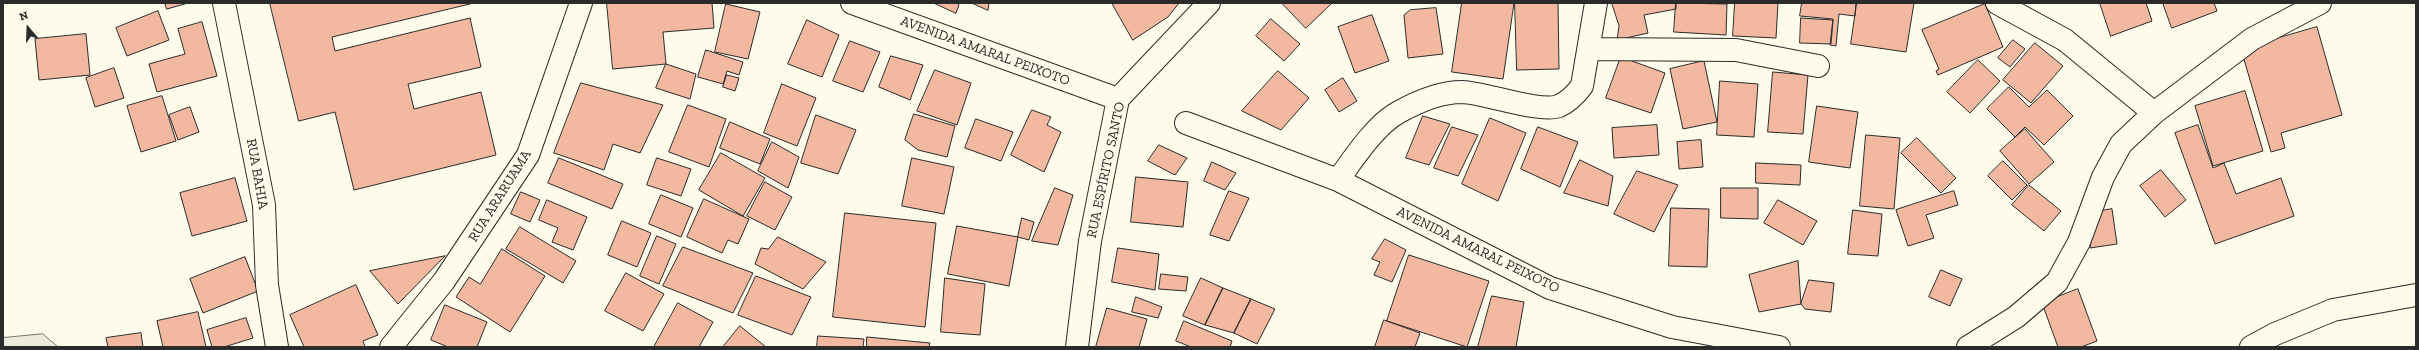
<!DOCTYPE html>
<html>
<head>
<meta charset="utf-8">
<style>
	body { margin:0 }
	#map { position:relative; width:2419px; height:350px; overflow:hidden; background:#fdfbea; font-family:"Zilla Slab",serif }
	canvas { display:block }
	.frame { position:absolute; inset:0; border:4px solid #2b2b2b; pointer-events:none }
	.north { position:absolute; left:8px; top:8px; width:40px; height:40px; -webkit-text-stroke:3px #fdfbea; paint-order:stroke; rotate:341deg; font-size:11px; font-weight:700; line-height:16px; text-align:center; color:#2b2b2b }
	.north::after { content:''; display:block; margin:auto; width:14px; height:18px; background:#2b2b2b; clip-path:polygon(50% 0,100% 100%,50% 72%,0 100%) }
</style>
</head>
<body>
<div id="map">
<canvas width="2419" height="350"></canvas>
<div class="frame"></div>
<div class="north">N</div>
</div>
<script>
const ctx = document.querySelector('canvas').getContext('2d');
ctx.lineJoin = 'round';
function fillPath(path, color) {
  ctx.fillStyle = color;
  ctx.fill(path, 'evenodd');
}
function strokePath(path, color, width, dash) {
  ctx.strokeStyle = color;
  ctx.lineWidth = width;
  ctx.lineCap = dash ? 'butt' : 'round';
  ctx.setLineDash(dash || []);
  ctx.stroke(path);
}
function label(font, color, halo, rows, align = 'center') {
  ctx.font = font + ' "Zilla Slab",serif';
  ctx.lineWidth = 3;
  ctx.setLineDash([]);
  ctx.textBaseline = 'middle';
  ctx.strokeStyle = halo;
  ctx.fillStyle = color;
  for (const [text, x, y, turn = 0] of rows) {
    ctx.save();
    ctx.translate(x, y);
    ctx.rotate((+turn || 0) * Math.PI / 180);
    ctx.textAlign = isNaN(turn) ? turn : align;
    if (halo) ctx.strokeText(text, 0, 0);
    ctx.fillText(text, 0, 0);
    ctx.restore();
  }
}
const green = new Path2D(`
	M43,334l15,13h-55v-9z`);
const building = new Path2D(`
	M165,3h23l-21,6z
	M270,3h204l-142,34 3,14 135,-33 11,49 -73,17 6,25 67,-17 15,63 -142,35 -19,-78 -36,9z
	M607,3h105l2,25 -51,4 3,32 -53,5z
	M934,3h23l2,2 -3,8z
	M972,3h17l-1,7z
	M1112,3h67l-11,14 -35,23z
	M1282,3h50l-26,25z
	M1462,3h52l-11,76 -51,-7z
	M1515,3h43l1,66 -42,1z
	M1612,3h64v6l-32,6 4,18 -31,7 2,-14z
	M1676,3l51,1 -1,31 -52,-3z
	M1735,3h43l-2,35 -43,-2z
	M1802,3h54l-1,13 -16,-2 -3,32 -6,-1 3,-26 -33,-3z
	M1857,3h57l-8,49 -55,-8z
	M2100,3h46l6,18 -41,15z
	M2163,3h51l3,8 -45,17z
	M726,4l34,8 -12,47 -33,-7z
	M1985,4l18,43 -65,28 -2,-4 3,-2 -17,-39z
	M1436,8l7,46 -35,4 -4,-43 6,-5z
	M158,11l11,29 -42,16 -11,-28z
	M1372,15l17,46 -34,12 -17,-46z
	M1801,18l32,2 -2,24 -31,-1z
	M1271,19l29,25 -16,17 -28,-25z
	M807,20l32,15 -17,42 -34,-13z
	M202,22l15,54 -60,16 -8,-28 36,-10 -7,-25z
	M2317,27l25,88 -61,18 4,15 -14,4 -30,-103z
	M86,34l4,41 -51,5 -4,-41z
	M2013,40l12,9 -15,18 -12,-9z
	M850,41l30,11 -17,40 -30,-11z
	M2035,43l28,23 -32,37 -28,-23z
	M706,50l37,12 -4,13 -12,-4 -4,13 -25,-7z
	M891,56l32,9 -13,35 -31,-13z
	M1621,57l44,16 -14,40 -45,-15z
	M1978,60l22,21 -30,32 -23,-21z
	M1704,61l13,61 -34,7 -13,-60z
	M666,64l30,10 -6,25 -34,-11z
	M114,68l10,30 -29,9 -9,-29z
	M935,70l36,13 -14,42 -40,-14z
	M1278,71l31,27 -28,32 -39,-19z
	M1773,72l35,3 -5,59 -35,-2z
	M727,75l12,3 -4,13 -12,-4z
	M1343,78l14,23 -18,11 -14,-22z
	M1720,81l38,3 -4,53 -37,-2z
	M581,83l82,22 -23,48 -27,-9 -9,26 -50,-17z
	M782,84l34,14 -19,48 -33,-13z
	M2009,87l20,20 18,-17 26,26 -29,29 -19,-18 -10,10 -28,-28z
	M2245,91l18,60 -50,15 -18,-60z
	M162,96l14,45 -35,11 -14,-46z
	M688,105l38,14 -17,48 -40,-15z
	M1817,106l41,6 -8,56 -41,-6z
	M190,107l9,25 -21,8 -9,-25z
	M1032,110l19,7 -4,8 14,7 -17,40 -33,-17z
	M914,114l41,12 -8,31 -29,-7 -13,-10z
	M816,115l40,15 -18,44 -37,-11z
	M1423,116l27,8 -21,41 -23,-7z
	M1490,118l36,15 -28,68 -36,-17z
	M976,119l37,13 -12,29 -36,-13z
	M730,122l40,17 -10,25 -40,-16z
	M1657,125l2,30 -45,3 -2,-30z
	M2198,125l15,43 11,-5 12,31 45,-16 13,38 -79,28 -40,-111z
	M1452,127l26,8 -20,41 -24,-8z
	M1538,127l40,15 -18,45 -39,-18z
	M2025,129l29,33 -25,22 -29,-33z
	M1866,135l34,3 -6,71 -34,-3z
	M1917,138l39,40 -15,15 -40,-40z
	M1701,140l2,27 -24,2 -2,-27z
	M772,142l27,15 -11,31 -30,-17z
	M1159,145l28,13 -12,17 -27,-14z
	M721,153l44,25 -22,38 -44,-26z
	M559,158l64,26 -11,25 -64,-26z
	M657,158l34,11 -10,27 -34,-11z
	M912,158l42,9 -10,47 -42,-8z
	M1580,160l33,16 -5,30 -44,-13z
	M2003,161l24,24 -15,15 -24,-24z
	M1212,162l24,11 -11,17 -21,-9z
	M1756,163l45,2 -1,20 -44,-2z
	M2161,170l25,30 -21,17 -25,-31z
	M1637,171l41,14 -24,47 -40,-18z
	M1136,177l52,5 -5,45 -52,-5z
	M235,178l12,43 -55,15 -12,-43z
	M765,182l27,15 -17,33 -28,-14z
	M2029,185l32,26 -17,20 -32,-26z
	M1055,188l18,7 -15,50 -26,-4z
	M1721,188h37v31l-37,-1z
	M1229,191l20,7 -20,43 -19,-6z
	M1954,191l4,14 -32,10 8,23 -26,8 -12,-36z
	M521,192l19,8 -10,22 -19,-8z
	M661,195l32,13 -12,29 -32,-13z
	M704,199l45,20 -11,25 -10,-4 -6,13 -35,-16z
	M547,200l40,17 -14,33 -21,-8 6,-14 -19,-8z
	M1778,200l39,21 -14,24 -39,-22z
	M1671,208l38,1 -2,58 -38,-1z
	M2112,209l5,35 -27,4 5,-36z
	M1853,210l29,4 -4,42 -30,-2z
	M845,213l91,10 -11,104 -92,-10z
	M1022,218l12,4 -5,18 -11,-3z
	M622,221l29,12 -14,34 -29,-12z
	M957,226l61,11 -9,49 -61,-12z
	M520,227l56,34 -13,22 -57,-34z
	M657,236l19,8 -17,40 -19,-8z
	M778,237l48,25 -23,27 -48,-25 6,-16 7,1z
	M1385,239l21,11 -14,32 -18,-7 6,-13 -8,-3z
	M683,247l70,26 -20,40 -70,-27z
	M1118,248l41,6 -4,36 -43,-8z
	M502,249l43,27 -35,56 -54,-35 13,-20 11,7z
	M1409,255l80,26 -22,66 -80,-26z
	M445,256l-47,48 -28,-33z
	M245,257l13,34 -55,22 -13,-34z
	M1798,261l3,43 -42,8 -10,-37z
	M1941,270l21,9 -12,27 -21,-9z
	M626,273l38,21 -21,37 -38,-20z
	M1161,274l27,3 -2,14 -27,-2z
	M756,276l55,21 -19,38 -54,-20z
	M945,278l40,6 -5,51 -39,-3z
	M1201,278l22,10 -18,37 -22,-9z
	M1809,280l25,3 -3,29 -26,-3 -4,-5z
	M356,285l22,50 -15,6 2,6h-61l-14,-32z
	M1223,288l28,11 -17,34 -29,-8z
	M2078,289l19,52 -16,6h-23l-16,-44z
	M1492,296l32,6 -8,45h-38z
	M1136,297l26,10 -4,11 -26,-6z
	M1251,299l24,10 -18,35 -23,-11z
	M678,303l35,19 -14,25h-45z
	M445,305l42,17 -10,25h-29l-17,-7z
	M1107,308l40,11 -8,28h-43z
	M198,312l8,35h-43l-6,-26z
	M246,318l7,20 -29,9h-12l-5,-17z
	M1384,320l36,13 -5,14h-40z
	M1184,321l48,20 -2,6h-39l-15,-6z
	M740,326l26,21h-43z
	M141,333l2,14h-35l-2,-9z
	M818,336l46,3 -1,8h-46z
	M867,337l63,6 -1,4h-62z`);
const street = new Path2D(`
	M224,3l40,202 3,80 10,62
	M852,3l266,96
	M1997,3l68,37 89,73
	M1589,49l147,1 82,16
	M1186,123l152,57 212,108 122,39 107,20
	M1338,180c15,-21 38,-56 61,-68 18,-10 42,-20 63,-20 24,1 77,21 97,14 9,-4 17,-12 23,-20l14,-83
	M391,347l53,-66 84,-126 53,-152
	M1077,347l13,-106 28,-142 91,-96
	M1968,347l48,-30 41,-35 22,-40 24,-65 18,-33 33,-31 98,-74 68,-36
	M2251,347l24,-13 58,-24 83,-15`);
const streetNames = [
	["AVENIDA AMARAL PEIXOTO",985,51,20],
	["RUA ESPÍRITO SANTO",1106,170,-78],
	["RUA BAHIA",257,174,80],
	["RUA ARARUAMA",500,196,-58],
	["AVENIDA AMARAL PEIXOTO",1478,250,26]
];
fillPath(green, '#ecebdb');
strokePath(green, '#74746e', 1);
fillPath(building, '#f2b8a0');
strokePath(building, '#2b2b2b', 1);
strokePath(street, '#2b2b2b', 24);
strokePath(street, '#fdfbea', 22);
label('14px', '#2b2b2b', '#fdfbea', streetNames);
</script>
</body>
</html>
